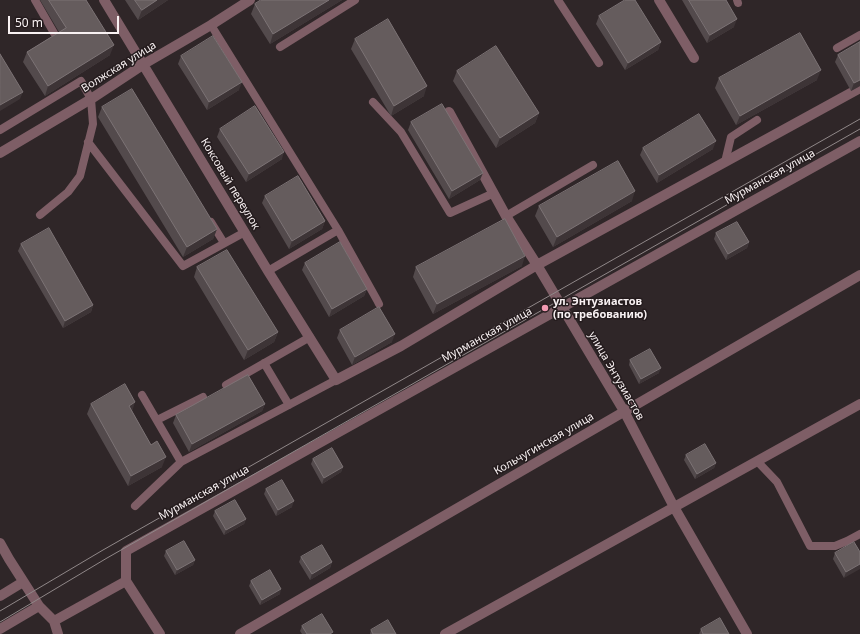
<!DOCTYPE html>
<html>
<head>
<meta charset="utf-8">
<style>
	body { margin:0 }
	#map { position:relative; width:860px; height:634px; overflow:hidden; background:#2f2628; font-family:"Noto Sans",sans-serif }
	canvas { display:block }
	.scale { position:absolute; left:8px; top:16px; width:111px; height:18px; box-sizing:border-box; border:2px solid #f8f1f2; border-top:0; padding-left:5px; font-size:12px; line-height:14px; white-space:nowrap; color:#f8f1f2; -webkit-text-stroke:3px #251c1e; paint-order:stroke }
</style>
</head>
<body>
<div id="map">
<canvas width="860" height="634"></canvas>
<div class="scale">50 m</div>
</div>
<script>
const ctx = document.querySelector('canvas').getContext('2d');
ctx.lineJoin = 'round';
function strokePath(path, color, width, dash) {
  ctx.strokeStyle = color;
  ctx.lineWidth = width;
  ctx.lineCap = dash ? 'butt' : 'round';
  ctx.setLineDash(dash || []);
  ctx.stroke(path);
}
function fillPath(path, color) {
  ctx.fillStyle = color;
  ctx.fill(path, 'evenodd');
}
function label(font, color, halo, rows, align = 'center') {
  ctx.font = font + ' "Noto Sans",sans-serif';
  ctx.lineWidth = 3;
  ctx.setLineDash([]);
  ctx.textBaseline = 'middle';
  ctx.strokeStyle = halo;
  ctx.fillStyle = color;
  for (const [text, x, y, turn = 0] of rows) {
    ctx.save();
    ctx.translate(x, y);
    ctx.rotate((+turn || 0) * Math.PI / 180);
    ctx.textAlign = isNaN(turn) ? turn : align;
    if (halo) ctx.strokeText(text, 0, 0);
    ctx.fillText(text, 0, 0);
    ctx.restore();
  }
}
const lane = new Path2D(`
	M35,0l19,33
	M558,0l41,63
	M737,0l1,3
	M211,25l127,205 39,70 2,4
	M280,47l75,-47
	M837,48l23,-13
	M373,102l28,30 49,81 44,-20
	M0,130l81,-49 10,18 2,25 -13,52 -12,16 -28,23
	M88,142l95,124 62,-34
	M725,162l6,-25 26,-17
	M506,216l87,-51
	M211,222l13,21
	M268,271l70,-41
	M264,363l25,42
	M226,385l84,-48
	M142,395l39,67
	M157,420l46,-23
	M757,461l20,21 33,64h25l12,-5 13,-7
	M135,506l46,-44 155,-82`);
const street = new Path2D(`
	M104,0l164,271 68,109 65,-34 136,-81 323,-177
	M659,0l35,58
	M449,112l57,104 31,49 87,146 50,96 73,127
	M0,153l91,-54 53,-35 67,-39 39,-25
	M0,543l9,16 30,47 15,15 4,13
	M0,596l23,-14
	M54,621l72,-40
	M0,629l39,-23
	M160,634l-34,-53v-30l734,-410
	M240,634l620,-359
	M445,634l415,-230`);
const tram = new Path2D(`
	M0,611l103,-61 757,-431
	M0,622l107,-64 753,-429`);
const wall = new Path2D(`
	M40,0h46l24,55 -65,41 -22,-34 4,-10 32,-20z
	M125,0h43l-30,20z
	M342,0l-72,44 -19,-30 4,-10z
	M682,0h44l8,27 -27,16z
	M599,16l62,26 -3,8 -33,20 -29,-46z
	M355,39l69,57 -33,20 -40,-67z
	M860,42v44l-9,5 -16,-29 3,-7z
	M181,56l58,34 -32,20 -29,-46z
	M457,71l82,42 -4,10 -39,25 -43,-67z
	M719,78l98,2 -81,45 -21,-37z
	M102,107l115,122 -4,10 -30,18 -85,-140z
	M411,122l69,58 -31,19 -41,-69z
	M220,129l62,30 -36,23 -29,-45z
	M643,148l70,1 -56,34 -17,-28z
	M265,196l60,25 -3,8 -33,20 -27,-46z
	M632,201l-79,46 -18,-31 4,-10z
	M716,233l33,9 -2,6 -21,12 -12,-21z
	M21,244l72,61 -2,7 -28,16 -45,-77z
	M305,263l62,26 -3,7 -35,21 -27,-47z
	M522,266l-89,48 -20,-37 3,-10z
	M197,267l81,65 -4,10 -30,18 -50,-83z
	M340,330l52,12 -40,23 -15,-27z
	M630,360l29,13 -20,11 -10,-19z
	M91,404l41,7 19,34 11,22 -34,19 -41,-72z
	M265,404l-3,7 -73,41 -16,-29 3,-8z
	M686,455l30,8 -2,5 -19,11 -11,-19z
	M313,459l30,8 -2,5 -19,12 -11,-20z
	M266,489l26,18 -16,9 -12,-22z
	M215,511l31,8 -2,5 -20,11 -11,-19z
	M166,551l29,9 -2,5 -18,10 -11,-19z
	M860,552l-16,26 -11,-19 2,-6z
	M301,557l31,5 -2,6 -20,12 -11,-18z
	M251,581l29,13 -20,11 -11,-19z
	M302,626l30,8h-30l-2,-3z
	M701,629l28,5h-30z
	M371,630l25,4h-26z`);
const shadedWall = new Path2D(`
	M157,0h11l-30,20 4,-10z
	M329,0h13l-72,44 3,-10z
	M737,19l-3,8 -27,16 3,-8z
	M661,42l-3,8 -33,20 3,-7z
	M114,45l-4,10 -65,41 3,-10z
	M821,70l-4,10 -81,45 4,-9z
	M860,80v6l-9,5 3,-8z
	M242,82l-3,8 -32,20 2,-8z
	M427,86l-3,10 -33,20 3,-10z
	M23,92l-3,7 -20,12v-6z
	M539,113l-4,10 -39,25 4,-10z
	M716,141l-3,8 -56,34 2,-8z
	M284,152l-2,7 -36,23 3,-8z
	M483,173l-3,7 -31,19 3,-8z
	M635,191l-3,10 -79,46 4,-10z
	M325,221l-3,8 -33,20 3,-8z
	M217,229l-4,10 -30,18 4,-10z
	M749,242l-2,6 -21,12 2,-6z
	M525,256l-3,10 -89,48 4,-10z
	M367,289l-3,7 -35,21 3,-8z
	M93,305l-2,7 -28,16 2,-7z
	M278,332l-4,10 -30,18 4,-10z
	M395,334l-3,8 -40,23 3,-8z
	M661,368l-2,5 -20,11 2,-5z
	M135,402l-3,10 -3,-6z
	M265,404l-3,7 -73,41 3,-8z
	M166,457l-4,10 -34,19 3,-10z
	M716,463l-2,5 -19,11 2,-5z
	M343,467l-2,5 -19,12 2,-6z
	M294,501l-2,6 -16,9 2,-6z
	M246,519l-2,5 -20,11 2,-5z
	M195,560l-2,5 -18,10 2,-5z
	M332,562l-2,6 -20,12 2,-6z
	M860,564v5l-16,9 2,-6z
	M281,589l-1,5 -20,11 2,-5z`);
const building = new Path2D(`
	M49,0h37l28,45 -66,41 -21,-34 39,-24z
	M135,0h22l-15,10z
	M261,0h68l-56,34 -18,-30z
	M625,0h10l26,42 -33,21 -29,-47z
	M689,0h37l11,19 -27,16z
	M388,19l39,67 -33,20 -39,-67z
	M800,33l21,37 -81,46 -21,-38z
	M213,36l29,46 -33,20 -28,-46z
	M860,42v38l-6,3 -16,-28z
	M496,46l43,67 -39,25 -43,-67z
	M0,54l23,38 -23,13z
	M132,89l85,140 -30,18 -85,-140z
	M442,104l41,69 -31,18 -41,-69z
	M255,106l29,46 -35,22 -29,-45z
	M699,114l17,27 -57,34 -16,-27z
	M618,161l17,30 -78,46 -18,-31z
	M298,176l27,45 -33,20 -27,-45z
	M505,219l20,37 -88,48 -21,-37z
	M737,222l12,20 -21,12 -12,-21z
	M49,228l44,77 -28,16 -44,-77z
	M340,242l27,47 -35,20 -27,-46z
	M227,250l51,82 -30,18 -51,-83z
	M379,307l16,27 -40,23 -15,-27z
	M650,349l11,19 -20,11 -11,-19z
	M248,375l17,29 -73,40 -16,-29z
	M125,384l10,18 -6,4 22,39 6,-4 9,16 -35,19 -40,-72z
	M705,444l11,19 -19,11 -11,-19z
	M332,448l11,19 -19,11 -11,-19z
	M282,480l12,21 -16,9 -12,-21z
	M235,500l11,19 -20,11 -11,-19z
	M184,541l11,19 -18,10 -11,-19z
	M854,542l6,10v12l-14,8 -11,-19z
	M322,545l10,17 -20,12 -11,-17z
	M270,570l11,19 -19,11 -11,-19z
	M322,614l11,18 -3,2h-23l-5,-8z
	M720,618l9,16h-26l-2,-5z
	M388,620l8,14h-23l-2,-4z`);
const markers = [
	[545,308,4,"#f19ab2"]
];
const streetNames = [
	["Волжская улица",119,67,-32],
	["Мурманская улица",770,177,-29],
	["Коксовый переулок",230,184,59],
	["Мурманская улица",487,335,-29],
	["улица Энтузиастов",616,376,60],
	["Кольчугинская улица",544,444,-30],
	["Мурманская улица",204,493,-29]
];
const poiNames = [
	["ул. Энтузиастов",553,302],
	["(по требованию)",553,315]
];
strokePath(lane, '#7e5e66', 8);
strokePath(street, '#7e5e66', 10);
strokePath(tram, '#908889', 1);
fillPath(wall, '#534a4c');
fillPath(shadedWall, '#3d3436');
fillPath(building, '#655c5d');
strokePath(building, '#7c7375', 1);
for (const [x, y, r, color] of markers) {
  const dot = new Path2D();
  dot.arc(x, y, r, 0, 2 * Math.PI);
  ctx.fillStyle = color;
  ctx.fill(dot);
  strokePath(dot, '#251c1e', 1.5);
}
label('11px', '#f8f1f2', '#251c1e', streetNames);
label('bold 11px', '#f8f1f2', '#251c1e', poiNames, 'left');
</script>
</body>
</html>
